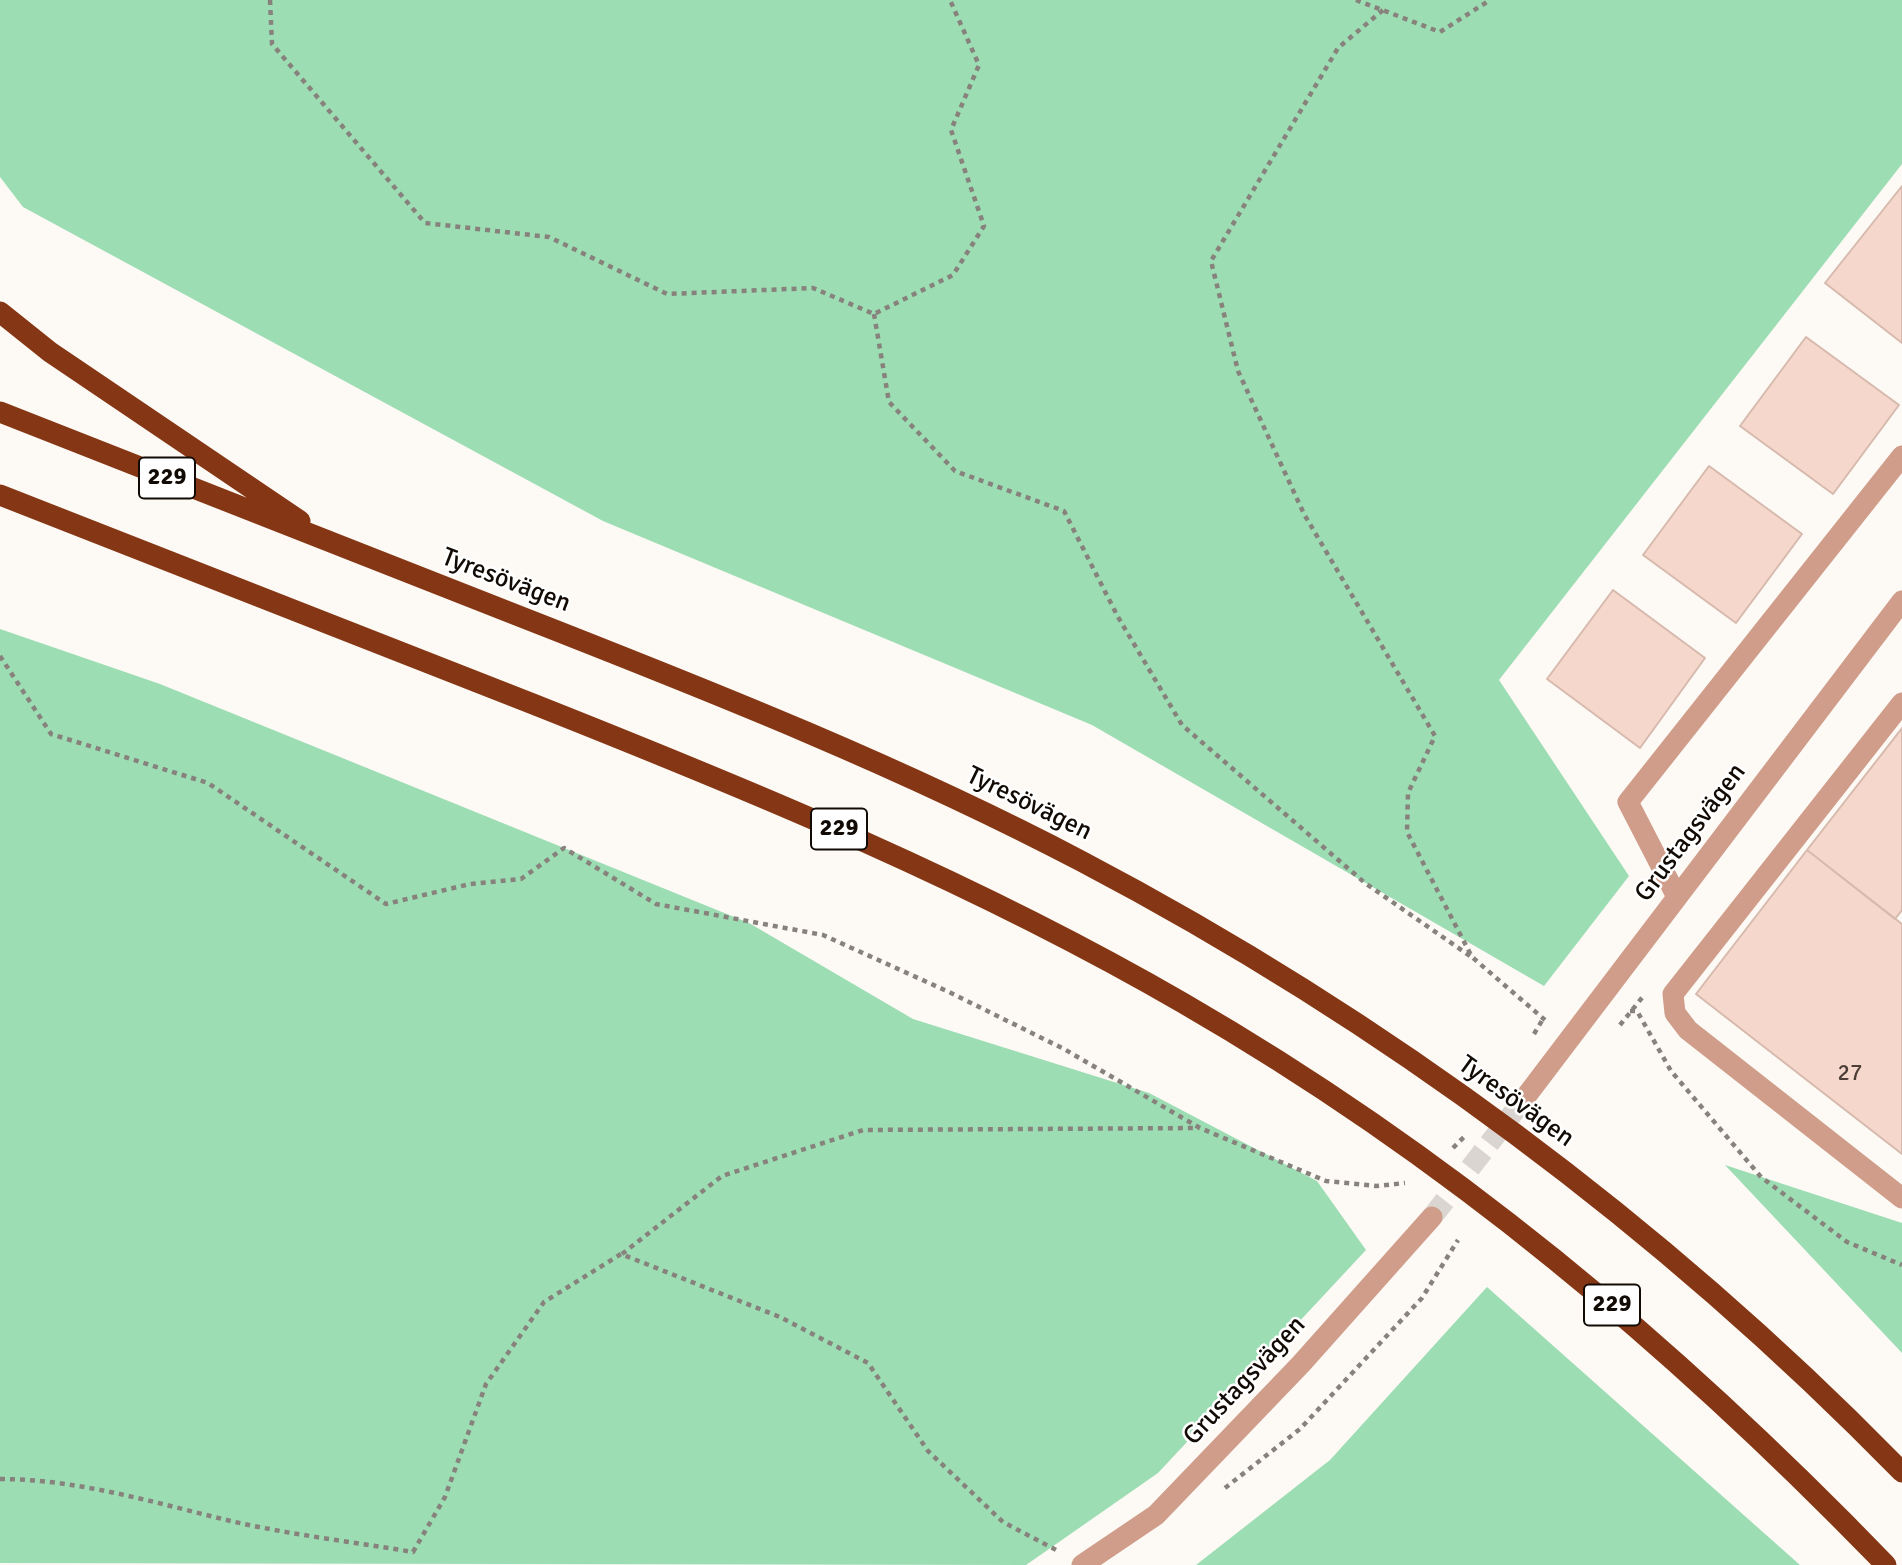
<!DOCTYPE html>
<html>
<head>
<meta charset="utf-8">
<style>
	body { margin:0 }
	canvas { display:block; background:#fdf9f4 }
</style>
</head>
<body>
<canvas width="1902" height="1565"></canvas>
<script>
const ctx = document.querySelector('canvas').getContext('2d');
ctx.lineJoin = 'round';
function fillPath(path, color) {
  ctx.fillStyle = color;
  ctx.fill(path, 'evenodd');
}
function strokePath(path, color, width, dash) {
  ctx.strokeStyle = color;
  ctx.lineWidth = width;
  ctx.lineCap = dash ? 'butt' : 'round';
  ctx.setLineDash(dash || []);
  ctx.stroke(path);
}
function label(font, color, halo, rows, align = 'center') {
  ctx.font = font + ' Signika,sans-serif';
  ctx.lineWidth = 5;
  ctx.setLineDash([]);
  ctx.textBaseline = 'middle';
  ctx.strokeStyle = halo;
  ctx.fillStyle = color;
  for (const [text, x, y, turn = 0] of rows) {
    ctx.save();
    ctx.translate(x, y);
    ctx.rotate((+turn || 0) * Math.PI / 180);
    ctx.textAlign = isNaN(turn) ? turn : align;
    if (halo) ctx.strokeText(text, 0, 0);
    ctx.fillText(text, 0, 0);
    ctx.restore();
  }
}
const forest = new Path2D(`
	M0,0h1902v164l-403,516 130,196 -85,110 -452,-261 -489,-204 -580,-314 -23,-30z
	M0,629l160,55 589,239 164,96 236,74 168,88 49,69 -208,223 -132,92 -1026,-2z
	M1725,1165l177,58v130z
	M1487,1287l313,278h-604l134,-105z`);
const building = new Path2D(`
	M1902,186v157l-77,-60z
	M1806,337l93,68 -66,89 -93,-68z
	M1709,466l93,68 -66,89 -93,-68z
	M1613,590l92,68 -65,90 -93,-69z
	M1902,728v182l-7,9 -88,-69z
	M1807,850l95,74v230l-206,-160z`);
const minorTunnel = new Path2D(`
	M1432,1217l92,-118`);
const path = new Path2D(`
	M270,0l2,44 153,179 124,14 118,57 146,-6 61,26 79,-39 31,-49 -33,-96 28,-65 -29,-65
	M1356,0l84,32 50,-32
	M1383,10l-45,38 -127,213 27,110 66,143 131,222 -27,57 -1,39 65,125 73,63
	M874,314l15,88 66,69 109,40 54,106 64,108 183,158 105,73
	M0,656l51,78 157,49 178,121 84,-20 51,-5 43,-31 92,56 167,31 126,57 115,57 136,79 126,53 50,5 29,-3
	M1630,1011h7l34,60 90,106 86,65 55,23
	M1620,1025l25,-31
	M1534,1034l9,-15
	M1453,1148l14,-14
	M622,1254l100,-78 141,-46 336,-2
	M0,1479c79,0 159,25 235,43 58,13 119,20 178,30l32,-55 41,-113 58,-82 77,-48 159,63 88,46 60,88 75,71 57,30
	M1225,1488l75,-59 122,-131 36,-58`);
const minor = new Path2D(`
	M1902,703l-229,291 2,19 13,17 214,168
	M1677,897l-49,-95 274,-346
	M1524,1099l378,-498
	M1082,1565l74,-50 145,-151 131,-147`);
const highway = new Path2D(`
	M0,312l50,40 250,169
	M0,412c175,69 350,138 524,206 189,74 378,149 557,243 303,159 582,366 821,611
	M0,495c178,69 356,138 533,209 222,88 443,179 650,299 265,153 491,343 703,562`);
const numberNames = [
	["27",1850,1074]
];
const shields = [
	[167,478,56],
	[839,829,56],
	[1612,1305,56]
];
const shieldNames = [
	["229",167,478],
	["229",839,829],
	["229",1612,1305]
];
const streetNames = [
	["Tyresövägen",506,581,21],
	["Tyresövägen",1029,804,26],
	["Grustagsvägen",1691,833,-53],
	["Tyresövägen",1516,1102,36],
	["Grustagsvägen",1245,1381,-47]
];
fillPath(forest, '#9cddb4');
fillPath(building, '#f6d7cb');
strokePath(building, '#d7baae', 2);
strokePath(minorTunnel, '#dad5d0', 21, [21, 10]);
strokePath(path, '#87827c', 4.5, [5, 5]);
strokePath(minor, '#cf9d8a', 21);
strokePath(highway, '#853715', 21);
label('23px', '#4b3e36', null, numberNames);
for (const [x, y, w] of shields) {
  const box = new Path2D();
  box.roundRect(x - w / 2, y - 20.5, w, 41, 5);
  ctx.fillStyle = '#fff';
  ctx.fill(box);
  strokePath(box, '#120b05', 2);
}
label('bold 24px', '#120b05', null, shieldNames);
label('26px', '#120b05', '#fff', streetNames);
</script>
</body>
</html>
